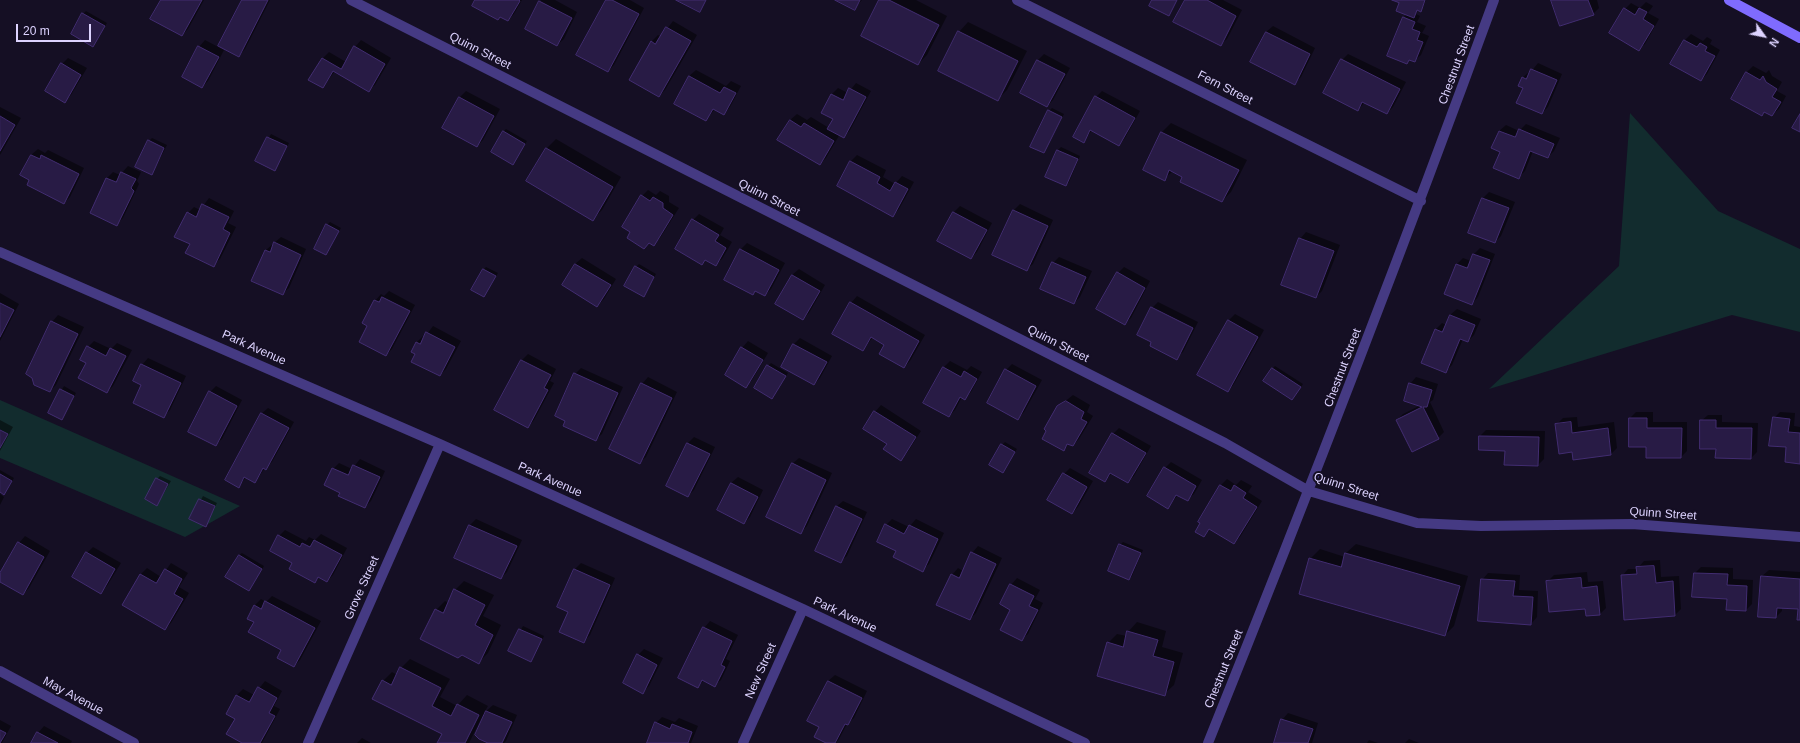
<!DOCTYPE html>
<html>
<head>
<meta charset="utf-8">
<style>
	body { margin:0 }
	#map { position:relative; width:1800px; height:743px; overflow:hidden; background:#150f24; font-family:Arial,sans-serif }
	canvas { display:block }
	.north { position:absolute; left:1744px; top:16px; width:40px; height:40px; -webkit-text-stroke:3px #150f24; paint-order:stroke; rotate:123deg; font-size:11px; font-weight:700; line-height:16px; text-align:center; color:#ddd3ff }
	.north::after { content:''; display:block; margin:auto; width:14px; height:18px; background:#ddd3ff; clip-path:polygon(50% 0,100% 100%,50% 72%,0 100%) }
	.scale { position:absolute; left:16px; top:24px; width:75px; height:18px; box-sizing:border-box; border:2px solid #ddd3ff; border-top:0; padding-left:5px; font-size:12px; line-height:14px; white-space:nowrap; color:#ddd3ff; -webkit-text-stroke:3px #150f24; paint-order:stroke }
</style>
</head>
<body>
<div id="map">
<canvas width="1800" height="743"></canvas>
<div class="north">N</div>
<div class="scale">20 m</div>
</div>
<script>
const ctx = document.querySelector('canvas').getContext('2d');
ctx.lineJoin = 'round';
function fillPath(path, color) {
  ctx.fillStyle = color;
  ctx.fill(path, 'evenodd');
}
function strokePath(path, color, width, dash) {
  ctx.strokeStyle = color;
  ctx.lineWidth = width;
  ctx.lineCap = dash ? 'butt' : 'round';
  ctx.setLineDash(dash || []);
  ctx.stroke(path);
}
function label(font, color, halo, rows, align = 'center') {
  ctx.font = font + ' Arial,sans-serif';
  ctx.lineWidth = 4;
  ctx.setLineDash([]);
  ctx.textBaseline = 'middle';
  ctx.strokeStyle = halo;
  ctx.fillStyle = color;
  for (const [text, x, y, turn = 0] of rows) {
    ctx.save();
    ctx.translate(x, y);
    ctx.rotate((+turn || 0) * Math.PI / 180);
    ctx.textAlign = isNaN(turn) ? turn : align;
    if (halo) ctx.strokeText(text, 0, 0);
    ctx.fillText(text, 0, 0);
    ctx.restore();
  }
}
const green = new Path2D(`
	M1630,113l88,98 82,38v83l-68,-17 -243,74 130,-123z
	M0,400l240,106 -55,31 -185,-79z`);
const shadow = new Path2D(`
	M162,0h42l-16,29 -6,6z
	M243,0h27l-25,49 -6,7z
	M476,0h46l-8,14 -6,6 -7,-4 -3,3z
	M541,0h14l22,12 -13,27 -7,6 -31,-16z
	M607,0h23l14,8 -30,57 -6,6z
	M837,0h25l-8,9z
	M880,0h36l31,16 -20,39 -9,9z
	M1186,0h37l19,10 -15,29 -7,6z
	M1395,0h31l-3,7 -3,3 -2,-1 -2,5 4,2 -3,6 9,4 -4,7 7,3 -8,19 -7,6 -4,-2 -3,4 -4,-45 4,-4 -6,-12z
	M1552,0h45l2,8 -6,6z
	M1646,2l7,4 -5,7 11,6 -14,25 -7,6 -13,-41 6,-6 9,5z
	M86,11l21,12 -14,23 -10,-32z
	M673,21l24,14 -32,55 -6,6 -29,-16 22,-39 6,-6 3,2z
	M968,22l59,29 -20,39 -9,9 -39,-67z
	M1273,26l42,22 -14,29 -7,7 -28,-52z
	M1691,34l12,7 4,-4 5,3 -2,4 10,6 -13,24 -6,6 -29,-16 13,-24z
	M205,40l19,10 -16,31 -6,6 -3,-40z
	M361,40l30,18 -16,27 -7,6 -33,-20 -12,16 -13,-8 13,-21 6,-6 17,10 9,-15z
	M1044,54l26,14 -17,32 -6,6 -9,-46z
	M1348,54l58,28 -13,25 -6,6 -22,-11 -7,8 -16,-50z
	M68,58l19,10 -16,27 -6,6 -3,-37z
	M1538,63l24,11 -14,33 -6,6 -18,-25 -2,-10 7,-6 1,1z
	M1753,66l13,7 3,-3 3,6 10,6 -5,9 9,5 -7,13 -7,6 -7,-4 -3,4 -30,-17 15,-26z
	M696,70l30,16 5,-5 10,5 -11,21 -6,7 -9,-5 -9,11 -17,-44z
	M856,83l15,8 -21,39 -6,7 -4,-3 -14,24 -6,6 -41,-25 11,-19 7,-6 10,6 4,-3 18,11 5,-10 -11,-6 9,-18 6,-6 10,5z
	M466,91l34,18 -17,31 -6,6 -34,-19 17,-30z
	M1102,91l38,20 -15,27 -6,7 -27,-15 -8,11 12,-44z
	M0,107l21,11 -21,37z
	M1052,108l12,6 -20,38 5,-41z
	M1171,123l76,37 -16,32 -9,9 -49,-30 -9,8 -20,-10 18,-37z
	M1526,124l34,14 -6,13 -6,6 -15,-6 -8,20 -7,7 -17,-27 -9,-3 7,-17 7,-6 13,6z
	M506,129l21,12 -14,23 -10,-32z
	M271,134l18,9 -14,27 -19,-9z
	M152,138l15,7 -15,29 -3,-33z
	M556,139l65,38 -19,33 -9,9 -65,-38 19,-33z
	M1061,147l19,9 -11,26 -3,3 -20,-9 12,-26z
	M38,149l7,4 3,-3 36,18 -14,29 -6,6 -33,-24v-24z
	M857,155l29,15 -3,7 12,7 7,-8 12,6 -15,27 -7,7 -54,-30 13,-25z
	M128,166l13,6 -4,9 2,3 -16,34 -6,6 -10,-46 6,-6 7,3z
	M648,190l8,5 4,-4 9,5v6l10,6 -19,30 -6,6 -4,-2 -6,6 -12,-17 10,-35z
	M1489,192l26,10 -14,34 -6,6 -12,-44z
	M209,198l25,13 -6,12 8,4 -16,32 -7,6 -22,-21 -3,-31 6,-6 6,3z
	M1020,204l33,16 -20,44 -7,6 -12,-60z
	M960,206l32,17 -15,29 -6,6 -32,-18 15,-28z
	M699,214l25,14 -4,7 12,7 -10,17 -7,6 -9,-6 -4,5 -9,-44z
	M330,222l11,6 -15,26 1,-29z
	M1306,232l34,13 -18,46 -6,6 -16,-58z
	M281,237l25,12 -17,39 -7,6 -29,-14 13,-30z
	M747,243l38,20 -14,26 -6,6 -9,-5 -4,4 -27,-15 16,-30z
	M1480,248l15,6 -17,43 -6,7 -27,-11 12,-29 6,-6 8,3 3,-7z
	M1059,257l33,14 -12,26 -6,6 -21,-40z
	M582,258l34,21 -12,20 -7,7 -34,-21 12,-21z
	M639,264l17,10 -13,21 -7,-28z
	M486,267l12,6 -14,23 -1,-26z
	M1124,267l26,14 -19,37 -7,6 -6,-51z
	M799,269l26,16 -16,28 -6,6 -11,-44z
	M389,291l26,14 -23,44 -6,6 -18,-29 7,-25 6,-7 3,2z
	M0,293l19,11 -19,37z
	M857,296l68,39 -15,26 -6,6 -18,-22 -13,-8 -10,13 -12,-47z
	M1158,302l40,20 -15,30 -7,6 -24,-50z
	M1457,309l24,10 -7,16 -6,6 -5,-2 -11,26 -6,6 -23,-9 13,-33 6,-6 4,2 4,-10z
	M1235,314l29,16 -30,54 -6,7 -29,-16 30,-55z
	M58,315l26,12 -28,58 -6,6 -17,-14 -6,-3 25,-52z
	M433,326l28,15 -15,28 -6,6 -24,-21 1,-12 6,-6 2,1z
	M800,338l32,18 -12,22 -6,6 -32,-18 12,-22z
	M94,341l17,8 6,-6 15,7 -19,36 -6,6 -20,-29 1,-16z
	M748,341l20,12 -16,27 -6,6 -4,-38z
	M528,354l28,15 -6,12 4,2 -20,37 -6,7 -33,-17 27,-50z
	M148,358l38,18 -16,34 -6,6 -21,-31 -1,-20z
	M950,361l17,9 4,-4 11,6 -11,20 -7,7 -2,-2 -7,13 -6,6 -25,-14 20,-35z
	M771,363l17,10 -16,25 -4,-32z
	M1012,364l30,16 -18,32 -6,6 -12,-48z
	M1275,366l28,18 -11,15 -20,-30z
	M581,368l42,19 -21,47 -7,6 -29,-20 9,-46z
	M648,377l29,15 -31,65 -7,6 3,-79z
	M1416,377l22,7 -5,16 -3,2 14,30 -6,6 -41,-18 6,-6 18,-9 -11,-21z
	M64,386l12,7 -15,26 -12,-7z
	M216,386l26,14 -20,39 -7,6 -5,-53z
	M1073,395l17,10 -3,7 6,4 -14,23 -6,6 -4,-2 -6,6 -5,-42z
	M881,405l40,26 -14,22 -6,6 -13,-15 -13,-32z
	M268,408l26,14 -22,40 -7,6 -10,14 -9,-5 -7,9 22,-72z
	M1636,412h17v10h34v29l-6,6 -34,-11h-17v-28z
	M1780,412l15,1 -1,13 6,1v36l-13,-17 -13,-28z
	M1708,415h14v7l36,1 -1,29 -6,6 -35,-1 1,-9 -16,-27z
	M1577,417l1,10 36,-5 3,26 -6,6 -38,-3 -17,-26 7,-7z
	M0,420l13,7 -13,24z
	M1119,428l32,18 -17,30 -6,6 -16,-9 -7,8 8,-47z
	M1486,430l59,1 -1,28 -6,6 -32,-15 -26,-14z
	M694,437l21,10 -21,43 -6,6 -21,-10 21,-43z
	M1005,442l12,7 -14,22 -1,-26z
	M799,458l33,15 -25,53 -6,6 -9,-68z
	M360,459l25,12 -14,30 -6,6 -24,-15 -8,-23 6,-6 13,6z
	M1171,462l31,18 -8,14 -7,6 -9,-5 -10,12 -3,-39z
	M1070,468l23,13 -15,26 -6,6 -8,-39z
	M0,470l14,8 -10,16 -4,-3z
	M160,476l11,5 -14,24v-26z
	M738,477l25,13 -13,27 -6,6 -13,-40z
	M1227,479l9,6 5,-5 11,6 -4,6 14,9 -22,36 -6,6 -23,-15 -7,8 -2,-13 -3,-2 22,-36z
	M0,494l4,3 -4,8z
	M203,496l14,7 -12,22 -14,-6z
	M843,501l24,11 -20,44 -7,6 -4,-55z
	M476,519l46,21 -15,32 -6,6 -31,-53z
	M892,519l17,8 7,-8 28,14 -15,31 -7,6 -25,-19 -11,-26z
	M285,530l21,11 3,-4 6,3 6,-6 26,14 -14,27 -6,6 -8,-4 -5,5 -21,-19 -14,-27z
	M25,536l25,15 -21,37 -6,6 -23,-13v-6l19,-32z
	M1123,542l20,8 -11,26 -3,3 -9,-34z
	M1356,544l112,32 -14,50 -9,9 -135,-76 10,-10 25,8 1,-4z
	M978,546l24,12 -26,55 -6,6 -18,-44 6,-7 5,3 9,-18z
	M93,547l28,16 -14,23 -6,6 -14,-39z
	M242,553l22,13 -13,21 -12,-32z
	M1660,560l1,17 18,-1 2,33 -6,6 -50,4 -3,-43 6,-7h9l7,-8z
	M171,563l17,10 -9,14 10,6 -18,30 -6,6 -42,-24 18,-31 6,-6 14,9z
	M581,563l34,15 -25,57 -6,6 -15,-29 -11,-5 17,-38z
	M1701,567l32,1v11l20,1 -1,24 -6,6 -18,-12 -34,-2 1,-23z
	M1769,570l31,2v47l-1,-11 -17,-1v4l-6,6 -14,-41z
	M1587,572l1,10 15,-1 3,27 -6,6 -14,-6 -38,-27 6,-6z
	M1488,573l32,2 -1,15 19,1 -1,26 -6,7 -49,-44z
	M1017,578l23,12 -5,9 8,4 -15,31 -7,6 -10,-31v-24z
	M464,581l30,14 -11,21 18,9 -13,28 -10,10 -42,-53 9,-9 4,2 6,-13z
	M272,596l49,25 -21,39 -6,6 -11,-16 -28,-28 -7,-4 7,-13 6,-6 5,3z
	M710,621l28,14 -12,24 4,2 -9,19 -7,6 -10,-6 -6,7 6,-59z
	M1137,622l29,9 -4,16 21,6 -9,32 -10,9 -56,-51 9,-9 10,2 1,-4z
	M523,626l21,10 -13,25 -22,-10z
	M644,649l19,9 -14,28 -6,6 -5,-37z
	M410,659l40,20 -10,18 17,9 10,-11 21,11 -4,7 9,-8 24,10 -11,26 -2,2h-13l-7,-27 -1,-1 -14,28h-30l5,-10 -61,-52 9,-9 5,3 4,-7z
	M835,675l32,16 -13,27 -7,6 -8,15 -3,4h-8l-8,-16 8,-46z
	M265,681l17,10 -8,15 6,3 -18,34h-18l-8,-25 -9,-5 10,-18 6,-6 11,6z
	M1288,713l30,10 -6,20h-37l7,-23z
	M662,717l13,5 4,-4 19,8 -7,17h-43l8,-20z
	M0,720l11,6 -9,17h-2z
	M44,726l28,15 -1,2h-38l5,-10z
	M362,738l9,5h-14z
	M1409,739l10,4h-14z
	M1369,740l9,3h-11z`);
const building = new Path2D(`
	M161,0h41l-20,36 -32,-17z
	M242,0h26l-29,57 -21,-11z
	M475,0h44l1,1 -12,20 -8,-4 -2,3 -26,-14z
	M606,0h6l27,14 -31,58 -32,-17z
	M676,0h30l-6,12z
	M835,0h25l-5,10z
	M879,0h10l50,25 -21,40 -57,-29z
	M1152,0h25l-8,16 -20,-10z
	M1185,0h22l29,16 -15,30 -48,-24z
	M1392,0h33l-4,12 -4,-2 -3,8 -18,-7 3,-8z
	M1551,0h37l6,15 -34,11z
	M539,1l33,17 -15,28 -32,-17z
	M1624,8l11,7 4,-7 8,4 -4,7 11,7 -15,25 -30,-18z
	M82,13l23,13 -12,21 -22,-13z
	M1403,17l12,5 -3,7 8,3 -3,8 6,2 -8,20 -6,-2 -2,4 -20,-8z
	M666,27l25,14 -32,56 -30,-17 22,-39 4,3z
	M958,31l60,30 -20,40 -60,-30z
	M1266,32l44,22 -15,31 -45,-23z
	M1684,40l13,7 3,-4 7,4 -2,4 10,5 -14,25 -31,-17z
	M198,46l21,11 -17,31 -20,-11z
	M354,46l31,18 -16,28 -36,-21 -10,17 -15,-8 14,-22 19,11z
	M1341,59l59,30 -13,25 -25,-12 -4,9 -35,-18z
	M1037,60l28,14 -18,33 -27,-14z
	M61,63l20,12 -16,28 -20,-12z
	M1531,69l26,11 -15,34 -26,-11 7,-15 -5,-2 4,-9 4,2z
	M1746,72l14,8 3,-4 3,6 11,7 -5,8 9,5 -9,14 -8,-4 -2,4 -31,-17z
	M689,76l31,17 4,-6 12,6 -12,22 -11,-6 -7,12 -32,-17z
	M849,88l17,9 -22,41 -17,-9 6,-10 -12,-6 10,-19 12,6z
	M1095,96l40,22 -16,28 -29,-16 -6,13 -11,-6z
	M459,97l35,19 -17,31 -35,-19z
	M1048,110l14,7 -18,36 -14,-6z
	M1800,114v18l-8,-4z
	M0,116l15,9 -15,26z
	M790,120l11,7 3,-4 30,18 -14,24 -43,-25z
	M1519,129l35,15 -6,14 -18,-7 -11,28 -26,-11 7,-16 -9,-4 8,-17 16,6z
	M503,131l22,13 -12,21 -22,-13z
	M1161,132l78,38 -17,32 -42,-20 2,-5 -13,-7 -4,11 -22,-11z
	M267,137l20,9 -12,25 -20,-10z
	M148,140l16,8 -12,27 -17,-8z
	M546,148l67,39 -20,34 -67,-40z
	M1057,150l21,9 -12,27 -21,-9z
	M31,155l9,4 1,-4 38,19 -15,30 -37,-19 2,-5 -9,-5z
	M850,161l30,16 -3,6 13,8 5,-9 13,7 -15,28 -56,-31z
	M121,172l15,7 -5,9 3,3 -17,35 -27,-13 16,-35 10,4z
	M641,195l9,6 3,-4 10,6v5l10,7 -19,31 -5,-3 -5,6 -17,-11 3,-6 -8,-5z
	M1482,198l27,10 -14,35 -27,-10z
	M202,204l27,13 -6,12 7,4 -16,34 -29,-14 5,-9 -16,-7 13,-25 9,5z
	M1013,210l35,16 -21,45 -35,-16z
	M953,212l34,18 -16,29 -34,-18z
	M692,219l27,16 -4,6 11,7 -10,18 -11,-6 -3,5 -27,-16z
	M326,224l13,7 -13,24 -12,-6z
	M1299,238l35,13 -18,47 -35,-13z
	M274,242l27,13 -18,40 -32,-14 14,-31 5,2z
	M740,249l39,21 -14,26 -10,-5 -2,4 -29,-15z
	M1473,254l17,6 -18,45 -28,-11 12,-30 11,4z
	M1052,262l34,15 -12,27 -34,-15z
	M575,264l36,21 -14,22 -35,-22z
	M635,266l19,11 -10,20 -20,-11z
	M483,269l13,7 -12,21 -13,-7z
	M1117,272l28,16 -20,37 -29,-16z
	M792,275l28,16 -17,29 -28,-16z
	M382,297l28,14 -24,45 -27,-14 8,-16 -5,-3 12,-23 5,2z
	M850,302l69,39 -15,27 -25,-14 5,-9 -13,-8 -8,14 -31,-17z
	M0,303l14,7 -14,27z
	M1151,307l42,21 -16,32 -27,-14 1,-4 -14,-7z
	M1450,315l25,10 -7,17 -8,-3 -14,34 -25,-10 14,-34 7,3z
	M1228,320l30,17 -30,55 -31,-17z
	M51,321l27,13 -28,58 -16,-7 -2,-7 -6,-4z
	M426,332l29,15 -15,29 -29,-14 4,-8 -4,-2 5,-10 4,2z
	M793,344l34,18 -13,23 -33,-18z
	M87,346l19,10 4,-8 16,8 -19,37 -29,-15 8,-15 -6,-3z
	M741,347l22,13 -17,28 -21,-13z
	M521,360l30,15 -7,13 4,2 -20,38 -34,-18z
	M141,364l40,19 -17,35 -31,-15 8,-18 -8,-4z
	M767,365l19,11 -14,23 -18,-11z
	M943,367l18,10 3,-6 13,8 -12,21 -5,-3 -11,20 -26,-14z
	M1272,368l29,19 -9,13 -29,-19z
	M1005,369l31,17 -18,34 -31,-17z
	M574,373l44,20 -22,48 -33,-15 2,-5 -10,-5z
	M641,383l31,15 -32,66 -31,-15z
	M1409,383l23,7 -5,17h-4l16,32 -27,13 -16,-32 26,-13 -18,-6z
	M60,389l14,7 -12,24 -14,-7z
	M209,391l28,15 -21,40 -28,-14z
	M1066,401l18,11 -3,7 6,3 -14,24 -6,-2 -3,7 -22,-12 4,-8 -2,-2 13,-23z
	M874,411l42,26 -15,24 -18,-12 4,-5 -24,-15z
	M261,413l28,15 -23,42 -3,-2 -8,15 -11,-6 -5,11 -14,-8z
	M1773,417l17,2 -2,13 12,1v31l-15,-2 1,-15 -17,-1z
	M1629,418h18v10h35l-1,30h-35v-11h-17z
	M1700,420h16v8h36l-1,31 -36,-1 1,-9h-16z
	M1571,422l1,11 36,-5 3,27 -38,5 -1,-8 -13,2 -4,-30z
	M0,430l8,4 -8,14z
	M1112,433l34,20 -18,30 -18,-10 -5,9 -16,-9z
	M1479,436l60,1 -1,29 -34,-1 1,-14 -26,-1z
	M687,443l23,11 -22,43 -22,-11z
	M1001,444l14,8 -12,21 -14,-8z
	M792,463l34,17 -25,54 -35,-17z
	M353,465l27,12 -15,31 -27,-12 2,-3 -16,-8 8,-17 16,7z
	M1164,467l32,19 -8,15 -12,-6 -8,14 -21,-13z
	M1063,473l24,14 -15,27 -25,-14z
	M0,474l12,7 -8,14 -4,-3z
	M156,478l12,6 -11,22 -12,-7z
	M731,483l27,14 -14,27 -27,-14z
	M1220,485l11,6 3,-6 12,8 -3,5 14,9 -23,37 -25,-15 -5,8 -9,-5 5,-9 -2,-1z
	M199,499l16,7 -9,21 -17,-8z
	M836,506l26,13 -21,44 -26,-12z
	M885,524l19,10 5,-9 29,14 -15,33 -30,-15 3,-6 -19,-9z
	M469,525l48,21 -16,33 -47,-21z
	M278,535l22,12 2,-4 8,4 4,-7 28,15 -15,27 -9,-5 -3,6 -26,-14 3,-6 -22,-12z
	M18,542l26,15 -21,38 -23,-13v-9z
	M1119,544l22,9 -12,27 -21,-9z
	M86,552l29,17 -14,25 -29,-17z
	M971,552l25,12 -26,56 -34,-15 15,-31 8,4z
	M1345,553l115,33 -15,50 -146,-42 10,-36 32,9z
	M239,555l23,14 -13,22 -24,-14z
	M1654,566l2,17 17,-2 2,35 -51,4 -3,-45 16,-1 -1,-7z
	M165,569l17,10 -8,15 9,5 -18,31 -43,-25 18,-31 16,9z
	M574,569l36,16 -26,58 -25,-11 9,-20 -11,-5z
	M1694,573l34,1 -1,11 20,1 -1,25 -20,-1 1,-11 -35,-2z
	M1761,576l39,3v41h-3l1,-11 -21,-1 -1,10 -18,-1z
	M1581,578l1,10 15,-2 3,29 -14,1 -1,-7 -36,3 -3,-31z
	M1481,579l34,2 -2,15 20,1 -2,28 -53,-4z
	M1010,584l24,12 -5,10 9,4 -16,31 -22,-11 10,-20 -10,-6z
	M454,589l31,16 -10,20 18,10 -14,29 -17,-9 -4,3 -38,-19 15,-30 8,4z
	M265,601l50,27 -21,39 -17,-9 4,-8 -33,-18 6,-10 -7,-3 7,-14 7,4z
	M703,627l29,14 -11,24 4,2 -10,20 -13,-7 -4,8 -20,-10z
	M519,629l23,10 -11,23 -23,-11z
	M1127,631l31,9 -5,16 21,6 -9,34 -68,-20 10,-34 16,5z
	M637,654l20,11 -14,29 -20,-11z
	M400,667l41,21 -9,18 19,10 6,-12 22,11 -14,28h-28l5,-9 -70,-35 10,-19 9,5z
	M828,681l34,17 -14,27 -3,-1 -10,19h-9l-12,-6 5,-10 -12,-6z
	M258,687l19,11 -8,15 6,3 -15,27h-18l-16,-9 9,-15 -9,-5 10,-19 13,7z
	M486,711l26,11 -10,21h-14l-9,-4 -4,-4z
	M1281,719l32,10 -5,14h-34z
	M655,722l15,7 2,-5 20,8 -4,11h-41z
	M0,730l6,3 -6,10z
	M37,732l21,11h-27z`);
const street = new Path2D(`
	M351,0l874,443 84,48 108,32 64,3 151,-2 168,13
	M1017,0l404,201
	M0,252l440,192 363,165 282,134
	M0,671l134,72
	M308,743l132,-299
	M743,743l60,-134
	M1208,743c99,-246 195,-494 286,-743`);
const secondary = new Path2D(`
	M1729,0l71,38`);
const streetNames = [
	["Quinn Street",480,51,27],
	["Chestnut Street",1457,65,-70],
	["Fern Street",1225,88,27],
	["Quinn Street",769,198,27],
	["Quinn Street",1058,344,27],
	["Park Avenue",254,348,24],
	["Chestnut Street",1343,368,-69],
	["Park Avenue",550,480,24],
	["Quinn Street",1346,487,18],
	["Quinn Street",1663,514,4],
	["Grove Street",362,588,-66],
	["Park Avenue",845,615,25],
	["Chestnut Street",1224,669,-68],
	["New Street",761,671,-66],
	["May Avenue",73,696,28]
];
fillPath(green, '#122c2e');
fillPath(shadow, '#0007');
fillPath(building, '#281b45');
strokePath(building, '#422d71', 1);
strokePath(street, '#453a83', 10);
strokePath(secondary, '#7f6bfe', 10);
label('12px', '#ddd3ff', '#150f24', streetNames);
</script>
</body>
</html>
